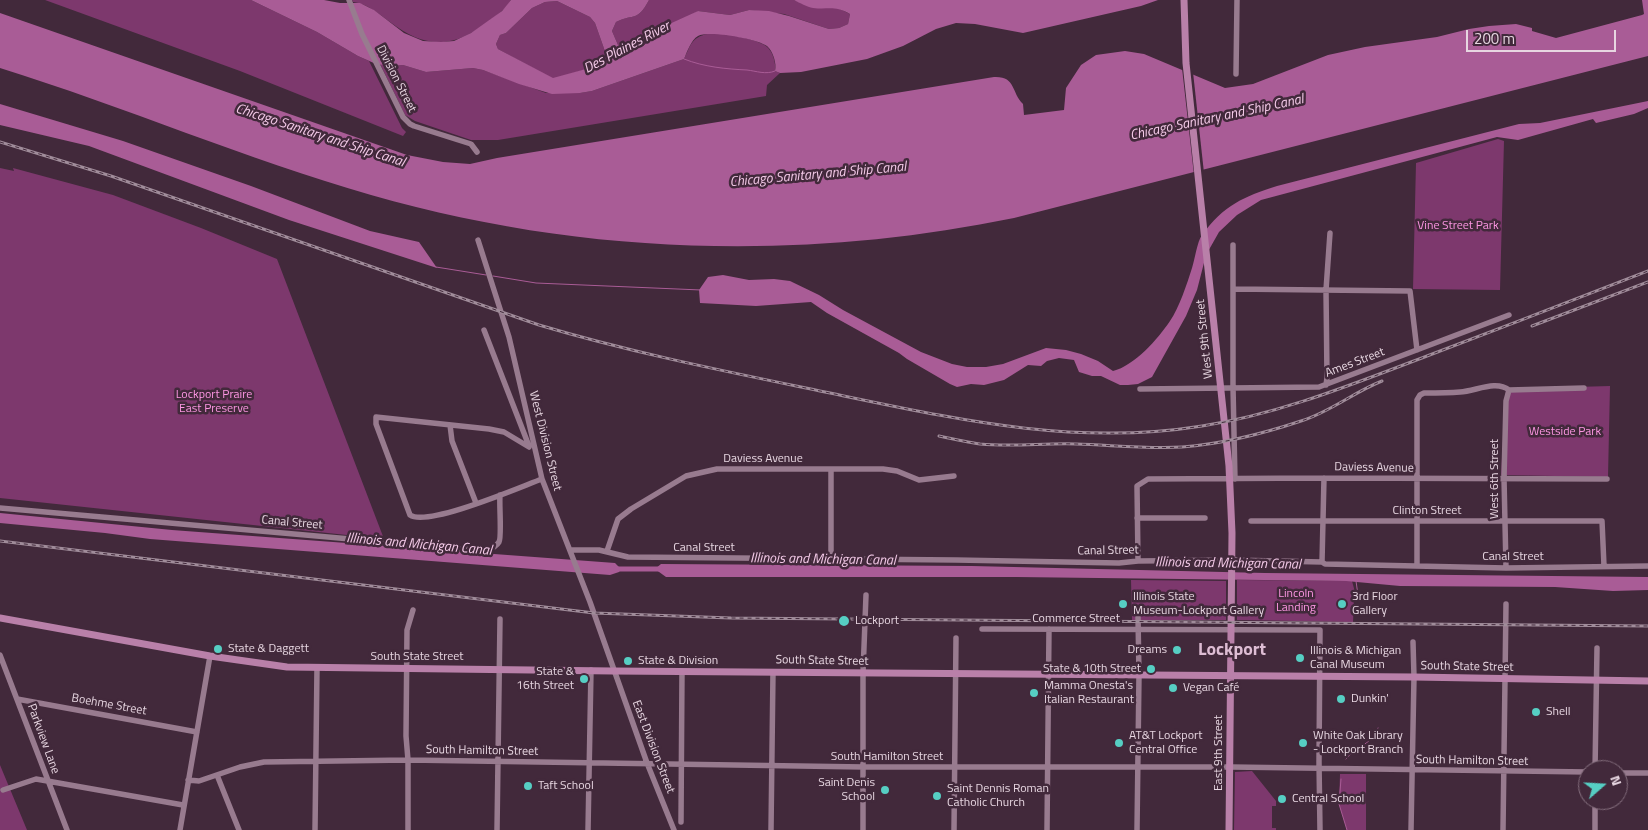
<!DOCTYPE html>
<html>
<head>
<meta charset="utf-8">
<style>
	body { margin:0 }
	#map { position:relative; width:1648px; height:830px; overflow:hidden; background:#42293b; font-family:"Titillium Web",sans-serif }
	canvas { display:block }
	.north { position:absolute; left:1578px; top:760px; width:50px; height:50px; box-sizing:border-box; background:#42293b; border:1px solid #846e7d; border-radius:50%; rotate:71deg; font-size:14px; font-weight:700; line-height:20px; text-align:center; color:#e7d6e1 }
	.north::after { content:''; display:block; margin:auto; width:18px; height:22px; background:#56cec3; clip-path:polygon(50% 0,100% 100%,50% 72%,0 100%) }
	.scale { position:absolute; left:1466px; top:30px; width:150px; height:22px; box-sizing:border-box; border:2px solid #e7d6e1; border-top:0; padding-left:6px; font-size:15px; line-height:18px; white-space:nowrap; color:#e7d6e1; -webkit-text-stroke:4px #42293b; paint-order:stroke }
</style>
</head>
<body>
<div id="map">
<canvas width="1648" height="830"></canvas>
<div class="north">N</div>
<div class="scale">200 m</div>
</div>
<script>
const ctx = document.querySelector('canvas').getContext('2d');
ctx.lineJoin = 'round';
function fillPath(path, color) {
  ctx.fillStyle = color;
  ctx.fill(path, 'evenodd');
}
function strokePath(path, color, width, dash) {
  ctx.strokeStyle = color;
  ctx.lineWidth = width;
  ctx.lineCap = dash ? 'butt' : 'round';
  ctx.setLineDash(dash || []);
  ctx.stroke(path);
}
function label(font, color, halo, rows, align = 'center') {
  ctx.font = font + ' "Titillium Web",sans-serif';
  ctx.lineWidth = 5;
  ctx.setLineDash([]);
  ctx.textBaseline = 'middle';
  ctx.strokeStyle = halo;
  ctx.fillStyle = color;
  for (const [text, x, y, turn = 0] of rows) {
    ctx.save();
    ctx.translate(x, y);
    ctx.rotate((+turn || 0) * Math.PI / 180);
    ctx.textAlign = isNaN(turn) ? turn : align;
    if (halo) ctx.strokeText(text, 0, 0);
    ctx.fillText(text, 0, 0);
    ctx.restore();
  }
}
const green = new Path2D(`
	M45,0h206l66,32 41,24 11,5 33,67 4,4 -3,4 -163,-65z
	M352,0h159c-7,12 -21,20 -32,28 -32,22 -59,17 -89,-6 -11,-8 -22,-18 -37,-20z
	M649,0h145l15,6 29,2 12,6 -2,10 -9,4 -10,1 -45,-15 -35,-4 -19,5 -32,-4 -54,33 -1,2 -15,4 -10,-5 -6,-14 4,-9c19,-9 21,0 33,-22z
	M557,1l33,16 5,6 12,34 -3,7 -51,15 -55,-30 -2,-5 4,-9 6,-2 26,-25 13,-6z
	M711,33c15,1 43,5 55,13 7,5 10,17 9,25l5,2 -13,12 -1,11 -268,44h-27l-56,-19 -10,-6 -25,-51 10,2 13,-1 23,7 47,-4 10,2 63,23h34l12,-2 92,-32c8,-17 8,-22 27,-26z
	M1498,139l6,2 -4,149 -87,-1 3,-126z
	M0,168l14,3 -1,-3 100,27 88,33 76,31 107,280 -384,-41z
	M1610,386l-2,91 -107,-2 5,-86z
	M1131,580l95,1v39h-94z
	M1237,580l115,1 4,15v2h-2l-1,24 -116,-2z
	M0,765l27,65h-27z
	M1252,771l24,30v5h-4v22h4v2h-42l1,-58z
	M1340,774h26v56h-19l-8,-26z`);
const water = new Path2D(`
	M251,0h73l16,3h20l14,7 30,23 19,8 18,1 13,-1 17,-8 31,-22 9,-11h138c-12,22 -14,13 -33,22l-4,9 6,14 10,5 15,-4 22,-20 33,-15 32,4 19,-5 20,1 20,5 40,13 10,-1 9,-4 2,-10c-16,-9 -21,-4 -37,-6 -6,-1 -13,-5 -19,-8h364l-17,6 -118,27 -48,-9 -19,-1 -20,6 -33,17 -36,13 -66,13 -21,1 -5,-2c2,-7 -2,-20 -8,-25 -10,-7 -58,-16 -69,-10 -7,4 -11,16 -14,23l-92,32 -12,2 -28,1 -33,-10 -36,-14 -10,-2 -47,4 -23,-7 -13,1 -14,-2 -18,-8 -41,-24zM557,1l33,16 5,6 12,34 -3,7 -51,14 -55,-29 -2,-5 4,-9 6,-2 26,-25 13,-6z
	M1642,0h6v56l-634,162c-213,44 -434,37 -643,-23 -125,-36 -246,-88 -371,-127v-55l407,142 36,7 27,2 27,-6 497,-81c22,-1 17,15 29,27l1,11 40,-5 2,-22 15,-23 15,-10 29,-4 19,3 81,34 28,-4 75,-29 37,-8 72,-10 32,-8 20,-3 27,-2 16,4v3l24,7 86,-23 2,-1z
	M1648,101v7l-14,6 -38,9 -3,-4 -75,21 -21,-3 -236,63 -24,15 -18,17 -13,23 -9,35 -11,26 -34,61 -14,7 -10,1h-8l-19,-9h-9l-13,-4 -5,-12 -15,-2 -12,3 -6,5 -13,-1 -24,15 -20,5 -13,-1 -14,3 -7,-3 -43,-25 -8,-6 -72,-40 -16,-11 -55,4 -56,-3 -1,-13 9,-13 15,-2 26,5 25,-1 16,2 29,14 24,15 78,42 31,12 15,3h19l17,-3 43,-16 20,2 15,4 17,7 15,10c21,-5 45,-32 57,-50 9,-13 17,-37 22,-53 3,-9 5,-26 10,-33 22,-30 41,-38 75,-49l242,-62 21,-1z
	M0,104l123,37 128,45 119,45 49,11 18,26 -148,-48 -200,-74 -89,-21z
	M0,513l172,17 443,33 6,6 -2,3 -9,3 -460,-36 -45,-6 -105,-10z
	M661,564l311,2 293,7 383,4v13l-35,1 -58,-4 -155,-1 -54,-5 -330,-4h-350l-11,-8z`);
const pier = new Path2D(`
	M1182,68l11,4 11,101 -10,2z`);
const stream = new Path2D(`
	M684,59c20,8 42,10 63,11 9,1 19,5 28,1
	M436,267l50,8
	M493,276l43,7 165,7
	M1356,581l2,14
	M1346,759c9,-13 27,-14 32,-31
	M1341,779l-2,25 8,26`);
const canal = new Path2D(`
	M616,569h44`);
const minor = new Path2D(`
	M349,0l13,34 41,83 7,7 4,2 57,18 6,8
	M1236,74l1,-74
	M478,240l31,97 33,142 48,123 57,161 27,67
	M1233,245v142l2,92
	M1233,289l177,2 7,59
	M484,330l45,116
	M1326,385l1,-7 -1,-88 4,-57
	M1140,389l179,-2 190,-72
	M450,425l2,16 24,62
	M529,447l-25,-15 -15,-3 -113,-12v7l34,91c18,12 110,-28 132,-36
	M0,508l486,43c5,-2 10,-4 13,-9 3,-5 0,-38 1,-47
	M1137,518h68
	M1251,521h351l2,45
	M570,550h29l29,7 328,3 163,3 19,-2 94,-1 90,2 3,2 181,4 142,-2
	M607,551l11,-32 13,-10 55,-33 31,-7h166l14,2 22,9 35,-4
	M831,559v-89
	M1138,561l-1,-75 11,-7 176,-1 283,1
	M1322,562l2,-84
	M1417,566v-166l3,-5 4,-2c12,0 24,0 36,-1 16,-1 36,-12 49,-2l75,-2
	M1506,568l-2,-90 2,-77 3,-11
	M982,629l338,1 -1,132 1,68
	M0,655l67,175
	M17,699l180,33
	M1595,770l2,-122
	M1618,773h30
	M217,775l22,55
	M188,780l11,1 41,-14 24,-5 144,-2 456,7h367l357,5
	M3,790l33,-11 147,26
	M681,822l1,-151
	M180,830l30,-174
	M315,830l2,-162
	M408,830v-70l-2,-24 1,-106 6,-20
	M497,830l3,-211
	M588,830l3,-160
	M771,830l2,-158
	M863,830v-157l3,-78
	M954,830l2,-192
	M1047,830l2,-201
	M1137,830l2,-155 -1,-58
	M1411,830l3,-153 -1,-35
	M1503,830l3,-226
	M1595,830v-30`);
const major = new Path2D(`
	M1184,0l2,63 43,403 3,67 -3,297
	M0,618l210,38 77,11 326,4 801,6 234,4`);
const rail = new Path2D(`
	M0,142l111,34 428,149c94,28 190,47 286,67 126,26 247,55 377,34 78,-12 151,-42 225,-70 74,-28 147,-56 221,-85
	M1532,326l116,-44
	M939,436c14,3 28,6 41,8 32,3 64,-1 96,0 35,1 70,5 106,3 40,-3 80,-13 119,-26 29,-9 53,-29 81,-40
	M0,541l594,72 137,5 917,8`);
const markers = [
	[1123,604,5,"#56cec3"],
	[1342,604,5,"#56cec3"],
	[844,621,6,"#56cec3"],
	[218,649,5,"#56cec3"],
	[1177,650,5,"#56cec3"],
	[1300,658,5,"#56cec3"],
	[628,661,5,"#56cec3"],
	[1151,669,5,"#56cec3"],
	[584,679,5,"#56cec3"],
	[1173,688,5,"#56cec3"],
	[1034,693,5,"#56cec3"],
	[1341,699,5,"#56cec3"],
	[1536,712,5,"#56cec3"],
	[1119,743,5,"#56cec3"],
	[1303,743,5,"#56cec3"],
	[528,786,5,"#56cec3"],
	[885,790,5,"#56cec3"],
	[937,796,5,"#56cec3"],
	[1282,799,5,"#56cec3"]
];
const streetNames = [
	["Division Street",396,79,63],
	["West 9th Street",1205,339,-96],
	["Ames Street",1355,363,-21],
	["West Division Street",545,441,76],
	["Daviess Avenue",763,459],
	["Daviess Avenue",1374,468,1],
	["West 6th Street",1495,479,-90],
	["Clinton Street",1427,511],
	["Canal Street",292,523,5],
	["Canal Street",704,548],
	["Canal Street",1108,551,-1],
	["Canal Street",1513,557],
	["Commerce Street",1076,619],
	["South State Street",417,657],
	["South State Street",822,661,1],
	["South State Street",1467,667,1],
	["Boehme Street",109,705,10],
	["Parkview Lane",43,739,70],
	["East Division Street",653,747,69],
	["South Hamilton Street",482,751,1],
	["East 9th Street",1219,753,-90],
	["South Hamilton Street",887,757],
	["South Hamilton Street",1472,761,1]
];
const parkNames = [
	["Vine Street Park",1458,226],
	["Lockport Praire",214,395],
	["East Preserve",214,409],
	["Westside Park",1565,432],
	["Lincoln",1296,594],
	["Landing",1296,608]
];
const poiNames = [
	["Illinois State",1133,597],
	["Museum-Lockport Gallery",1133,611],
	["3rd Floor",1352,597],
	["Gallery",1352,611],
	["Lockport",855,621],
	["State & Daggett",228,649],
	["Dreams",1167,650,"right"],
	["Illinois & Michigan",1310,651],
	["Canal Museum",1310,665],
	["State & Division",638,661],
	["State & 10th Street",1141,669,"right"],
	["State &",574,672,"right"],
	["16th Street",574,686,"right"],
	["Mamma Onesta's",1044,686],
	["Italian Restaurant",1044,700],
	["Vegan Café",1183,688],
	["Dunkin'",1351,699],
	["Shell",1546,712],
	["AT&T Lockport",1129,736],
	["Central Office",1129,750],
	["White Oak Library",1313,736],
	["- Lockport Branch",1313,750],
	["Saint Denis",875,783,"right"],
	["School",875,797,"right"],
	["Taft School",538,786],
	["Saint Dennis Roman",947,789],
	["Catholic Church",947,803],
	["Central School",1292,799]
];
const waterNames = [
	["Des Plaines River",627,48,-28],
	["Chicago Sanitary and Ship Canal",1217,118,-12],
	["Chicago Sanitary and Ship Canal",320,136,18],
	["Chicago Sanitary and Ship Canal",818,175,-5],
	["Illinois and Michigan Canal",419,545,5],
	["Illinois and Michigan Canal",823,560,1],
	["Illinois and Michigan Canal",1228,564,1]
];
const districtNames = [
	["Lockport",1232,651]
];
fillPath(green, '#7d386d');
fillPath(water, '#a95c96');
fillPath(pier, '#42293b');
strokePath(stream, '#a95c96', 1);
strokePath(canal, '#a95c96', 5);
strokePath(minor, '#987b8f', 5.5);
strokePath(major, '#b980a9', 7);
strokePath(rail, '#a08c9a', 3);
strokePath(rail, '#42293b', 1, [4]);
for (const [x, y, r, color] of markers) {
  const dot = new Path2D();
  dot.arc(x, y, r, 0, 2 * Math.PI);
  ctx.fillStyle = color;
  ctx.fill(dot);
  strokePath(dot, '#42293b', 2);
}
label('12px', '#e7d6e1', '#42293b', streetNames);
label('12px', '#fd96e3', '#42293b', parkNames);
label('12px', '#e7d6e1', '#42293b', poiNames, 'left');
label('italic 14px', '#f4cae8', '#42293b', waterNames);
label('bold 18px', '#debdd4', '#42293b', districtNames);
</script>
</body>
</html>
